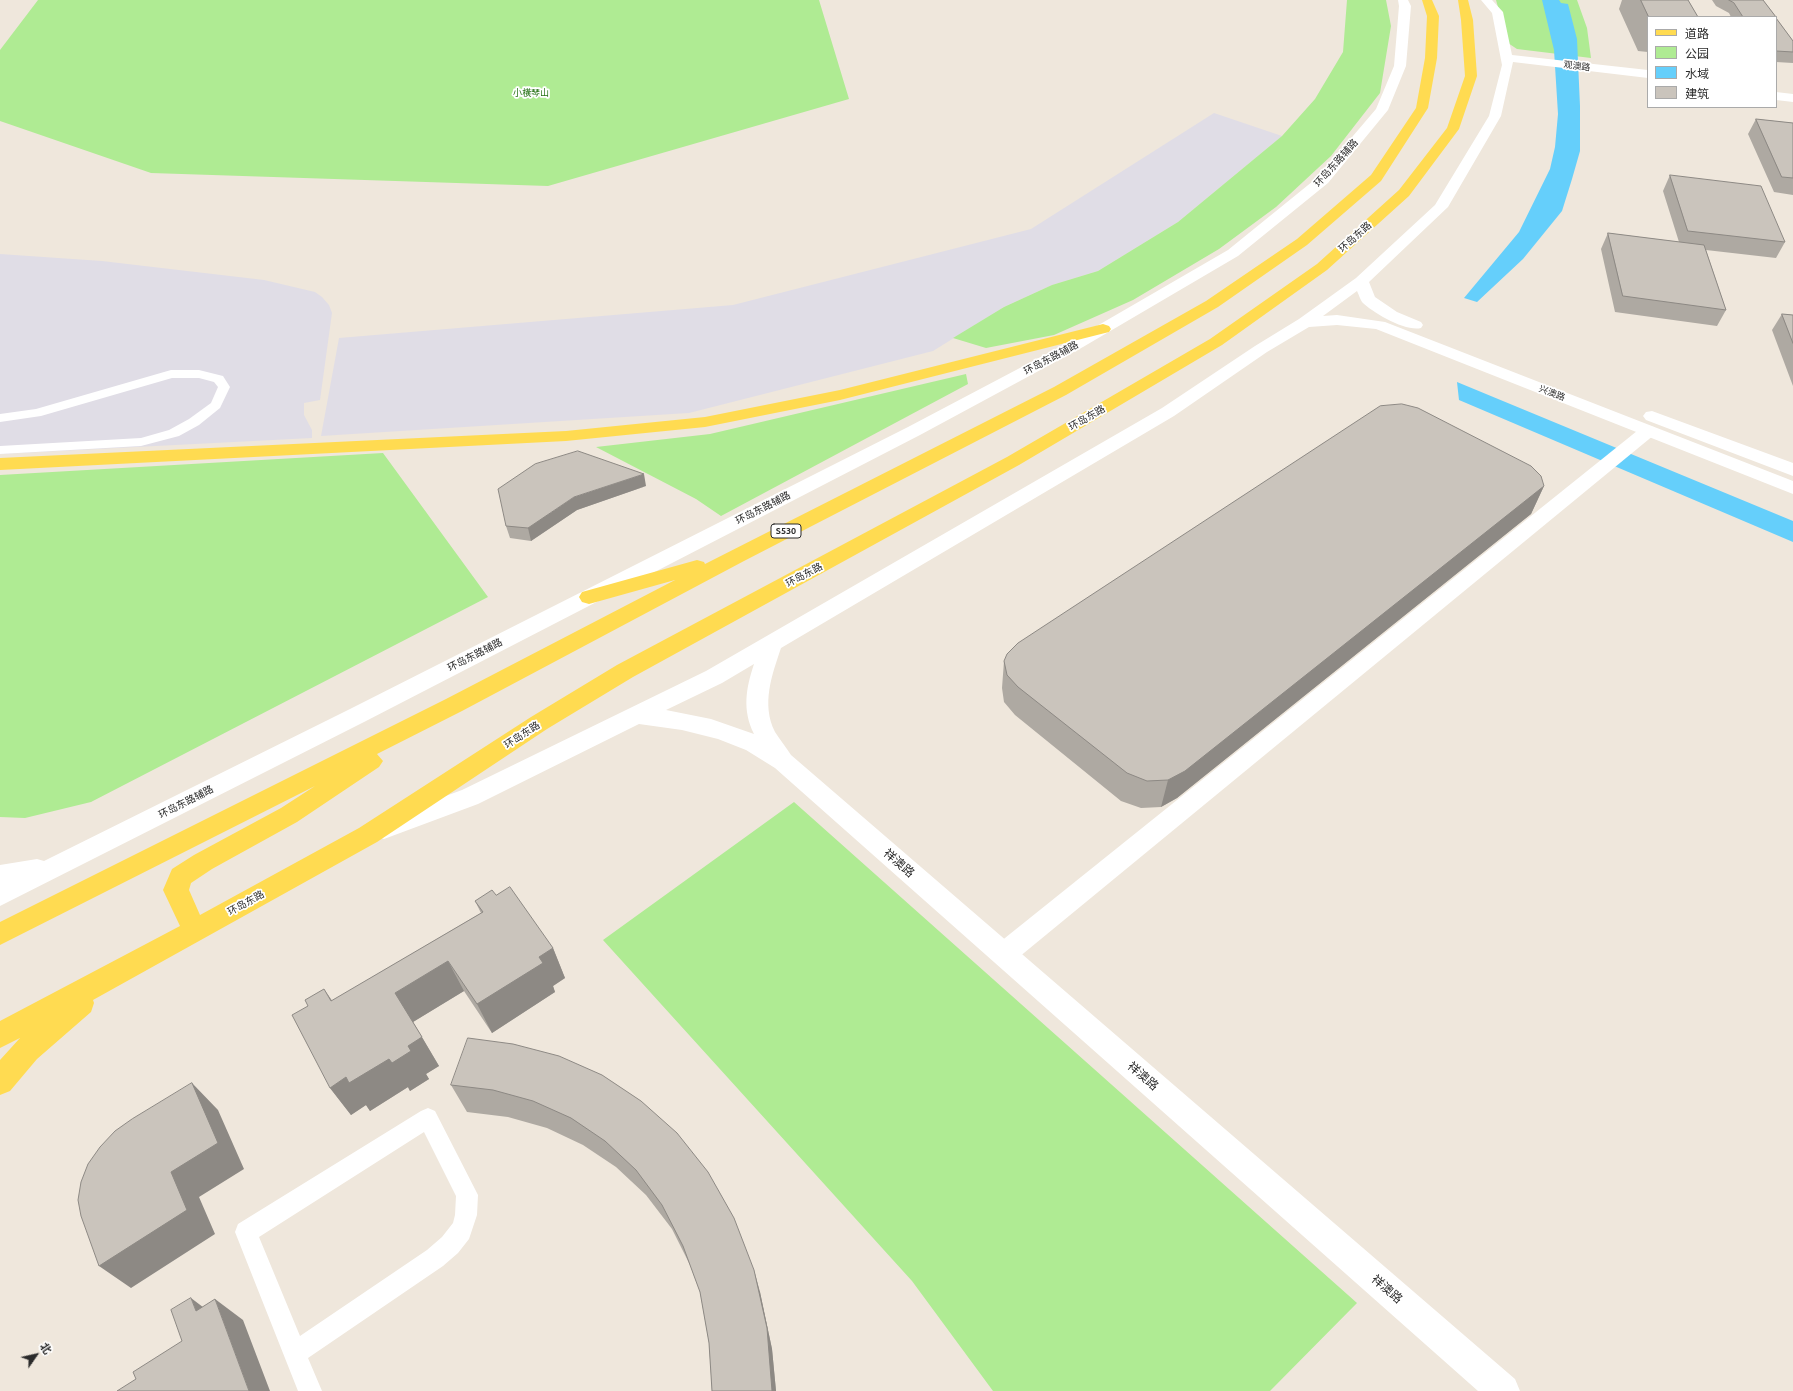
<!DOCTYPE html>
<html>
<head>
<meta charset="utf-8">
<style>
	body { margin:0 }
	#map { position:relative; width:1793px; height:1391px; overflow:hidden; background:#efe7dc; font-family:Ubuntu,"Noto Sans SC",sans-serif }
	canvas { display:block }
	.legend { position:absolute; left:1647px; top:16px; width:130px; height:92px; box-sizing:border-box; background:#fff; border:1px solid #aaa; margin:0; padding:5px 7px; list-style:none; font-size:12px; color:#2b2b2b }
	.legend li { display:flex; align-items:center; gap:8px; height:20px }
	.legend b { width:20px; border:1px solid #aaa }
	.north { position:absolute; left:16px; top:1335px; width:40px; height:40px; -webkit-text-stroke:3px #fff; paint-order:stroke; rotate:56deg; font-size:11px; font-weight:700; line-height:16px; text-align:center; color:#2b2b2b }
	.north::after { content:''; display:block; margin:auto; width:14px; height:18px; background:#2b2b2b; clip-path:polygon(50% 0,100% 100%,50% 72%,0 100%) }
</style>
</head>
<body>
<div id="map">
<canvas width="1793" height="1391"></canvas>
<ul class="legend">
<li><b style="height:5px;background:#ffdb51"></b>道路</li>
<li><b style="height:11px;background:#afeb93"></b>公园</li>
<li><b style="height:11px;background:#65cffb"></b>水域</li>
<li><b style="height:11px;background:#cac4bc"></b>建筑</li>
</ul>
<div class="north">北</div>
</div>
<script>
const ctx = document.querySelector('canvas').getContext('2d');
ctx.lineJoin = 'round';
function fillPath(path, color) {
  ctx.fillStyle = color;
  ctx.fill(path, 'evenodd');
}
function strokePath(path, color, width, dash) {
  ctx.strokeStyle = color;
  ctx.lineWidth = width;
  ctx.lineCap = dash ? 'butt' : 'round';
  ctx.setLineDash(dash || []);
  ctx.stroke(path);
}
function label(font, color, halo, rows, align = 'center') {
  ctx.font = font + ' Ubuntu,"Noto Sans SC",sans-serif';
  ctx.lineWidth = 3.5;
  ctx.setLineDash([]);
  ctx.textBaseline = 'middle';
  ctx.strokeStyle = halo;
  ctx.fillStyle = color;
  for (const [text, x, y, turn = 0] of rows) {
    ctx.save();
    ctx.translate(x, y);
    ctx.rotate((+turn || 0) * Math.PI / 180);
    ctx.textAlign = isNaN(turn) ? turn : align;
    if (halo) ctx.strokeText(text, 0, 0);
    ctx.fillText(text, 0, 0);
    ctx.restore();
  }
}
const industrial = new Path2D(`
	M1214,113l68,23 -104,86 -80,49 -46,14 -48,22 -71,44 -244,62 -368,23 18,-98 394,-33 298,-76z
	M0,254l102,7 162,19 51,12 7,5 7,8 3,8 -12,87 -16,3v12l8,15v8l-312,16z`);
const green = new Path2D(`
	M38,0h781l30,99 -301,87 -397,-13 -151,-52v-71z
	M1347,0h39l5,26 -11,67 -49,63 -55,51 -57,42 -86,51 -79,35 -68,13 -33,-10 51,-31 48,-22 46,-14 80,-49 104,-86 33,-37 28,-47z
	M1496,0h81l10,28 4,30 -74,-9 -9,-6z
	M966,374l2,10 -247,132 -25,-17 -100,-52 114,-13z
	M383,453l105,144 -397,205 -66,16 -25,-1v-342z
	M794,802l563,501 -87,88h-277l-81,-110 -309,-341z`);
const water = new Path2D(`
	M1542,0h17l2,3 7,1 9,35 3,67v45l-8,28 -10,32 -39,48 -46,43 -13,-4 55,-66 31,-63 5,-22 3,-33 -4,-64z
	M1457,382l336,139v21l-334,-142z`);
const lane = new Path2D(`
	M171,370h28l24,6 7,11 -10,21 -21,17 -20,11 -38,10 -141,8v-8l141,-8 28,-8 20,-11 22,-16 7,-16 -4,-5 -15,-4h-27l-131,38 -41,6v-8l36,-5z
	M428,1108l7,3 43,84 -1,20 -8,24 -11,14 -15,13 -135,92 14,33h-24l-63,-159 3,-8 183,-113zM424,1132l32,64 -1,19 -2,8 -11,14 -15,13 -127,86 -41,-99z`);
const street = new Path2D(`
	M1648,426l6,1 3,4 -3,4 -641,527 -9,4 -9,-4 -4,-8 4,-8 647,-519z`);
const secondary = new Path2D(`
	M1398,0h10l3,6 -5,60 -18,44 -60,73 -90,73 -155,91 -163,88 -554,286 -366,185v-41l37,-6 7,2 306,-152 558,-282 163,-86 157,-91 90,-73 58,-68 18,-43 5,-60z
	M1481,0h11l11,12 9,43 136,15v8l-135,-16 -12,54 -53,91 -79,75 6,15 22,15 24,10 2,3 -2,3c-15,4 -48,-15 -59,-26 -2,-3 -3,-7 -5,-11l-34,25 14,-1 48,7 408,159v13l-417,-165 -39,-4 -28,2 -42,25 -93,64 -393,232c-9,27 -20,56 -6,84 5,8 11,15 16,23l724,624 5,12h-42l-703,-623 -29,-18 -28,-11 -36,-9 -43,-6 -161,80 -94,35 -9,-3 -3,-7 3,-7 87,-32 244,-119 456,-263 93,-62 44,-27 57,-41 79,-73 54,-89 13,-51 -10,-52zM754,664c-8,24 -12,46 0,70l-43,-15 -45,-9 56,-27z
	M1776,92l17,2v8l-17,-2z
	M1652,411l141,52v13l-147,-56 -3,-4 3,-4z`);
const primary = new Path2D(`
	M1422,0h10l7,16 -2,42 -9,50 -47,73 -74,64 -89,62 -152,88 -322,166 -282,150 -85,43 6,7 -4,6 -82,55 -85,47 -21,14 -2,7 11,25 159,-87 172,-111 86,-52 390,-208 203,-118 107,-75 82,-74 48,-62 18,-52 -4,-56 -3,-20h10l5,20 4,56 -18,53 -50,67 -82,74 -105,75 -203,120 -386,212 -86,52 -170,113 -284,158 1,3 -3,9 -54,47 -27,32 -10,4v-35l20,-22 -20,10v-27l180,-95 -17,-36 9,-21 22,-14 87,-47 34,-22 -315,159v-23l446,-223 229,-119 -86,24 -7,-2 -3,-5 3,-5 115,-32 7,2 1,2 349,-177 152,-86 91,-62 74,-64 45,-67 9,-50 2,-42z
	M1103,324l6,2 2,3 -2,3 -269,68 -135,27 -139,14 -566,29v-12l566,-27 139,-14 135,-27z`);
const wall = new Path2D(`
	M1622,0h66l10,17h-50v35l-10,-1 -19,-42z
	M1712,0h51l13,17h-45l-2,-4 -13,-7z
	M1776,18l17,23v22l-17,-1z
	M1756,119l37,4v72l-19,-3 -26,-58z
	M1670,175l115,67 -9,16 -70,-8 20,60 -9,16 -102,-14 -14,-63 7,-16 71,9 -16,-51z
	M1782,314l11,1v71l-21,-56z
	M646,486l-69,24 -46,31 -21,-3 -4,-12z
	M1544,486l-13,28 -354,284 -16,9 -20,1 -20,-7 -106,-86 -11,-13 -2,-14 2,-27z
	M496,895l57,53 12,30 -12,8 2,6 -63,41 -28,-42 -51,31 26,44 -13,8 3,5 -19,12 -2,-4 -38,24 -4,-6 -15,10 -21,-27 2,-87 149,-88 -6,-12z
	M513,1044l247,248 12,57 4,42h-64l-3,-48 -9,-51 -10,-27 -18,-36 -26,-34 -30,-28 -33,-22 -36,-17 -39,-11 -41,-5 -16,-27z`);
const shadedWall = new Path2D(`
	M644,474l2,12 -69,24 -46,31 -3,-13 46,-31z
	M1544,486l-13,28 -354,284 -16,9 7,-27z
	M553,948l12,30 -12,8 2,6 -63,41 -15,-29 62,-47z
	M448,961l16,30 -51,31 26,44 -13,8 3,5 -19,12 -2,-4 -38,24 -4,-6 -15,10 -21,-27 16,-11 62,-31 -13,-53z
	M324,989l20,29 -13,-17z
	M192,1083l26,27 26,59 -45,28 16,37 -84,54 -32,-22 72,-94z
	M754,1270l6,22 12,57 4,42h-4z
	M191,1298l29,22 -24,-9z
	M215,1299l28,21 27,71h-21z`);
const building = new Path2D(`
	M1641,0h47l10,17h-49z
	M1729,0h34l13,17h-33l-9,-14z
	M1776,18l17,23v11l-17,-1z
	M1756,119l37,4v55l-11,-1z
	M1670,175l91,11 24,56 -97,-11z
	M1608,233l96,12 22,65 -103,-14z
	M1782,314l11,1v28z
	M1402,404l16,4 113,58 10,10 3,10 -359,285 -17,9 -21,1 -20,-8 -109,-86 -11,-12 -3,-14 3,-7 11,-11 362,-237z
	M578,451l66,23 -70,23 -46,31 -22,-2 -8,-37 37,-25z
	M510,887l43,61 -14,9 4,6 -66,41 -29,-43 -53,32 27,44 -14,9 3,5 -19,12 -3,-4 -40,24 -3,-6 -16,11 -38,-73 16,-9 -3,-6 19,-11 7,12 152,-89 -8,-11 17,-11 4,5z
	M468,1038l45,6 46,12 43,19 39,26 36,32 31,39 26,46 20,52 13,58 5,63h-60l-3,-48 -9,-51 -17,-46 -21,-41 -26,-35 -31,-29 -34,-23 -38,-17 -40,-11 -42,-5z
	M192,1083l26,60 -47,29 16,38 -88,56 -18,-50 -3,-16 3,-18 7,-18 12,-17 15,-16 17,-12z
	M191,1298l5,13 19,-12 34,92h-132l19,-12 -3,-7 49,-31 -11,-31z`);
const farStreetnames = [
	["观澳路",1577,66,7],
	["兴澳路",1552,393,21]
];
const farParknames = [
	["小橫琴山",531,93]
];
const shields = [
	[786,531,30]
];
const shieldNames = [
	["S530",786,531]
];
const streetNames = [
	["环岛东路辅路",1336,163,-48],
	["环岛东路",1355,237,-42],
	["环岛东路辅路",1051,358,-28],
	["环岛东路",1087,418,-30],
	["环岛东路辅路",763,508,-27],
	["环岛东路",804,575,-28],
	["环岛东路辅路",475,655,-27],
	["环岛东路",522,735,-33],
	["环岛东路辅路",186,802,-27],
	["环岛东路",246,903,-29]
];
const nearStreetnames = [
	["祥澳路",899,863,41],
	["祥澳路",1143,1076,41],
	["祥澳路",1387,1289,41]
];
fillPath(industrial, '#e0dde6');
fillPath(green, '#afeb93');
fillPath(water, '#65cffb');
fillPath(lane, '#fff');
fillPath(street, '#fff');
fillPath(secondary, '#fff');
fillPath(primary, '#ffdb51');
fillPath(wall, '#aea9a2');
fillPath(shadedWall, '#8d8984');
fillPath(building, '#cac4bc');
strokePath(building, '#8d8984', 1);
label('9px', '#2b2b2b', '#fff', farStreetnames);
label('9px', '#247113', '#fff', farParknames);
for (const [x, y, w] of shields) {
  const box = new Path2D();
  box.roundRect(x - w / 2, y - 7, w, 14, 3);
  ctx.fillStyle = '#fff';
  ctx.fill(box);
  strokePath(box, '#2b2b2b', 1);
}
label('bold 9px', '#2b2b2b', null, shieldNames);
label('10px', '#2b2b2b', '#fff', streetNames);
label('12px', '#2b2b2b', '#fff', nearStreetnames);
</script>
</body>
</html>
